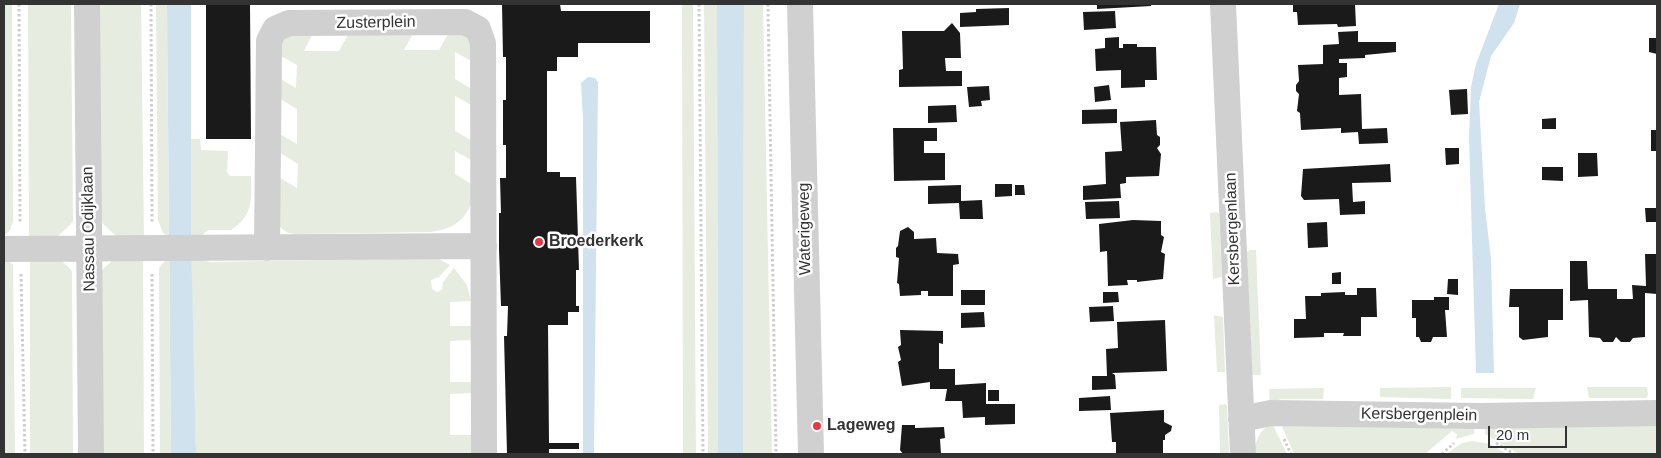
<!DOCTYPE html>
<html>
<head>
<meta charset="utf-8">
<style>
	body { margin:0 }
	#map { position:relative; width:1661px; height:458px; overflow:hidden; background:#fff; font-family:Helvetica,sans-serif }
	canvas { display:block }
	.frame { position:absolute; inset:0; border:5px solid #333; pointer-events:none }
	.scale { position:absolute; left:1488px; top:426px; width:79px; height:22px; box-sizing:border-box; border:2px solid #333; border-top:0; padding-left:6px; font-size:15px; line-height:18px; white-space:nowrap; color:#333; -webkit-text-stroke:4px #fff; paint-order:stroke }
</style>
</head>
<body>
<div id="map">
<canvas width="1661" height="458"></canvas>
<div class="frame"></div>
<div class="scale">20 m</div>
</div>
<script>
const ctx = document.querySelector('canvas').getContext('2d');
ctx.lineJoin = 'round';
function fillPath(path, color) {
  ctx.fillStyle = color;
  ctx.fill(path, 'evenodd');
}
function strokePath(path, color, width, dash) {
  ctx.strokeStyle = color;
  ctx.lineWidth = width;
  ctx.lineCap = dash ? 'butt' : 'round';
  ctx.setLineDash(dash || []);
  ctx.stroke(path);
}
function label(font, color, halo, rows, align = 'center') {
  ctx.font = font + ' Helvetica,sans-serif';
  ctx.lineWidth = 5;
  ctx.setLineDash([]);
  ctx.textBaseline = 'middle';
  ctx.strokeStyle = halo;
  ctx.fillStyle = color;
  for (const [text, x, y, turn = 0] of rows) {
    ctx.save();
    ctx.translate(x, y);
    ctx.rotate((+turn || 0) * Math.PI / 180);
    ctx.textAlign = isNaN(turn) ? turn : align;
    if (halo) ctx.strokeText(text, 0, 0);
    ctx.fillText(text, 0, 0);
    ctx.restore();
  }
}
const green = new Path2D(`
	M4,4h8l1,217 -3,9 -6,6z
	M28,4h43l2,218 -17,16h-27z
	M98,4h43l3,233h-27l-17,-16z
	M156,4h11l2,233 -6,-4 -5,-13z
	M682,4h11l3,450h-13z
	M704,4h13v18l1,432h-10z
	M744,4h19l9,450h-29z
	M451,29l17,8 7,26 -20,-11v27l20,12v16l-20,-11v35l21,12 1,20 -22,-12v23l21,13c-5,27 -17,42 -46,45l-135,2 -7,-1 -10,-7 -1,-50 20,12 1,-24 -21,-13 1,-18 19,11v-35l-20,-12v-20l19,11 1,-23 -21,-12 7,-16 31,-6 -10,20h35l11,-20 65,-1 -11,20h35z
	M191,139h9l1,11 27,1 -1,21 3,4h21c1,23 2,40 -20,54h-23l-8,7h-9z
	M1217,212l2,2 3,63 -9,2 -3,-66z
	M1250,250h6l5,125h-10l-4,-123z
	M30,254l26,1 16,16 1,183h-43z
	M143,254l1,200h-44v-182l17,-16z
	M169,256l2,198h-11l-1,-186z
	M4,257l9,8 2,189h-11z
	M191,257l19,5 227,-4 13,7 -11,12 -8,3 1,9 5,3 5,-2 1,-8 11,-14 13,17 4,16 -21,1v24h21v14l-21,1v41h22v11l-22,1v41h22v19h-276z
	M1214,315l9,2 2,55h-8z
	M1451,387v12l-71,-2v-9z
	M1587,387h60l1,8 -2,3h-57z
	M1324,388l-1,11h-43l-7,8h-3l-1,-18z
	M1461,388h75l-3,11 -72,-1z
	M1225,404l2,2 2,48h-9l-1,-49z
	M1657,420v34h-138l-34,-20 1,-13z
	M1280,422h195l-1,12 -18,5 1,-5 -5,-3 -27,23h-131z
	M1272,423l15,31h-33c2,-15 5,-23 18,-31z
	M1472,441l18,3 17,10h-61l16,-11z`);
const water = new Path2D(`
	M167,4h24v233l5,217h-25z
	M717,4h27l-1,450h-25z
	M1499,4h21l-6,19 -23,33 -12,46 6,106 6,51 3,114h-18l-7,-235 2,-51 5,-23z
	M588,77l7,1 3,4 -4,372h-11v-334l-2,-37z`);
const building = new Path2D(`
	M206,4h44l1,135h-45z
	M502,4h58l1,7h89v32h-72v14h-21v14h-10v101h13v5h16l3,93h-3v36h3v6h-11v13h-20l1,118h30v6h-30v5h-42l-3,-118h3l1,-30h-7l-2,-57v-36h2l-1,-35h6v-33h-3v-45h3v-43h-3z
	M1097,4h54v2l-54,3z
	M1293,4h62l1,22 -18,1 -1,-3 -39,1 -1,-13h-4z
	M1009,8v17l-49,2v-14l16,-1v-3z
	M1115,11l1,17 -32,2 -1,-18z
	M952,23l8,10 1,25h-16l1,13h16v15l-63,1v-17l4,-1 -1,-38h42z
	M1358,31v11h38v10l-31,3v3l-26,1v4h8v14l-8,1v17l22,-1 1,35 25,-1 1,15 -29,1 -1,-12 -17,1v-5l-40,2 -1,-17 -3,-2 2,-17 -3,-3v-6l3,-4 -1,-16 25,-1v-19l16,-1 -1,-12z
	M1119,37v11h4v-4h14v3h19l1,33h-12v7l-24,1v-18l-25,1 -1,-22 10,-1v-10z
	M1649,38h8v16l-8,-2z
	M1109,85l2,15 -16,2 -1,-15z
	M989,86l1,14 -9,1 1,5 -13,1 -2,-20z
	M1467,89l1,25 -17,1 -2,-25z
	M956,105l1,17 -29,1v-17z
	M1117,109v14l-35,1v-14z
	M1556,118v11h-14v-10z
	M1156,120l1,15 3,2v8l-3,3 4,6 -2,22 -33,1v6l-6,1 1,14 -38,2v-14l23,-2 -1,-32 17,-1 -2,-29z
	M893,128h44v13h-13v12h21v27l-51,1z
	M1651,130h6v21h-6z
	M1445,148h14v16l-13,1z
	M1578,153h19l1,23 -20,1z
	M1390,164l1,18 -39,1 1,19 12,-1v13l-25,1 -1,-16 -35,1 -3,-4 2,-27z
	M1542,167h21v14l-21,-1z
	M995,184h17v12l-17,1z
	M961,185v16l21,-1 1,19h-23l-1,-16 -31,1v-18z
	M1015,185h9l1,10h-10z
	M1119,201l1,17 -34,1 -1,-17z
	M1645,208h12v14h-11z
	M1133,220l28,1v14l3,2 -3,15 4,2 -2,25 -26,3v-2h-10l1,5 -20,1 -1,-35 -7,1 -1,-28z
	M1327,222l1,25 -20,1 -1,-25z
	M908,227l6,5v7l22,-1 1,15 21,1 1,10 -6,1v31h-25v-5h-7v4l-21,1 -1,-12 -2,-1 2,-25 -3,-1v-9l2,-2 2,-15z
	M1645,254h12v40l-12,-1v44l-12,1 -3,4h-9l-5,-5 -3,5h-10l-3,-4 -11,-1 -1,-37 -18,1v-40h17l1,28h29v10h16l-1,-14 14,1z
	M1341,272v12h-9v-11z
	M1448,279h10v16l-11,-1z
	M1357,288h19l1,29h-16v19h-18l1,-3h-20v4l-30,1v-19h12l-1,-23h16v-3l24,-1v3h12z
	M1510,289h53v31h-15v17l-25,3 -4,-3v-30h-10z
	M961,290h24v15h-24z
	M1103,292h15l1,10 -16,1z
	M1434,297h15v13h-4l2,27h-14l-2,5h-10l-2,-5h-3v-19h-4v-18h22z
	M1113,306l1,15 -24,1 -1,-15z
	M984,312l1,15 -24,1v-15z
	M1165,320l2,51 -55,2 3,2 1,14 -24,1v-14h15l-1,-27 12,-1 -1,-26z
	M900,330l43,1v13l-4,-1v26h16v16l31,-2v21h29v20l-30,1v-8l-22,1 -1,-17h-17l2,-12h-17v-7l-28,4 -4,-24 3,-2 -3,-13 3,-2z
	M988,390h11v11h-11z
	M1110,396l1,14 -32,1v-13z
	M1164,410v12l8,4 -1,5 -6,4v5h-2v14h-47v-12h-4l-2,-29z
	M902,425h13v3l29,-1 1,11 -5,1 1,15h-38l-3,-4z`);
const path = new Path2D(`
	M19,4l1,219
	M151,4l1,219
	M699,4l4,450
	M768,4l8,450
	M21,274l4,180
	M152,274l1,180
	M1284,439l7,15
	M1496,443l18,11
	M1442,454l12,-11`);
const minor = new Path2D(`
	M87,4l4,450
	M800,4l11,450
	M1223,4l20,450
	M267,248l2,-207 6,-12 14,-6 176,-1 13,7 5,14 1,411
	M4,249l480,-3
	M1241,419l30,-6 210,3 176,-3`);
const markers = [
	[539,242,5,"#e63946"],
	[817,426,5,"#e63946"]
];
const streetNames = [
	["Zusterplein",376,23,-1],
	["Nassau Odijklaan",89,229,-91],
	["Waterigeweg",805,229,-91],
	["Kersbergenlaan",1233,229,-92],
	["Kersbergenplein",1419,415,1]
];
const poiNames = [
	["Broederkerk",549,242],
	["Lageweg",827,426]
];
fillPath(green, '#e6ecdf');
fillPath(water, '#cfe2ee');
fillPath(building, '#1a1a1a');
strokePath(path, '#cdcdcd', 3, [2.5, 2.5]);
strokePath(minor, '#d0d0d0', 26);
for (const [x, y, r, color] of markers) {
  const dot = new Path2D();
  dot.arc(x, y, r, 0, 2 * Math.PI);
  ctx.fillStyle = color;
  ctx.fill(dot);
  strokePath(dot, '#fff', 2);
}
label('16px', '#333', '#fff', streetNames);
label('bold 16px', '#333', '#fff', poiNames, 'left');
</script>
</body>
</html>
